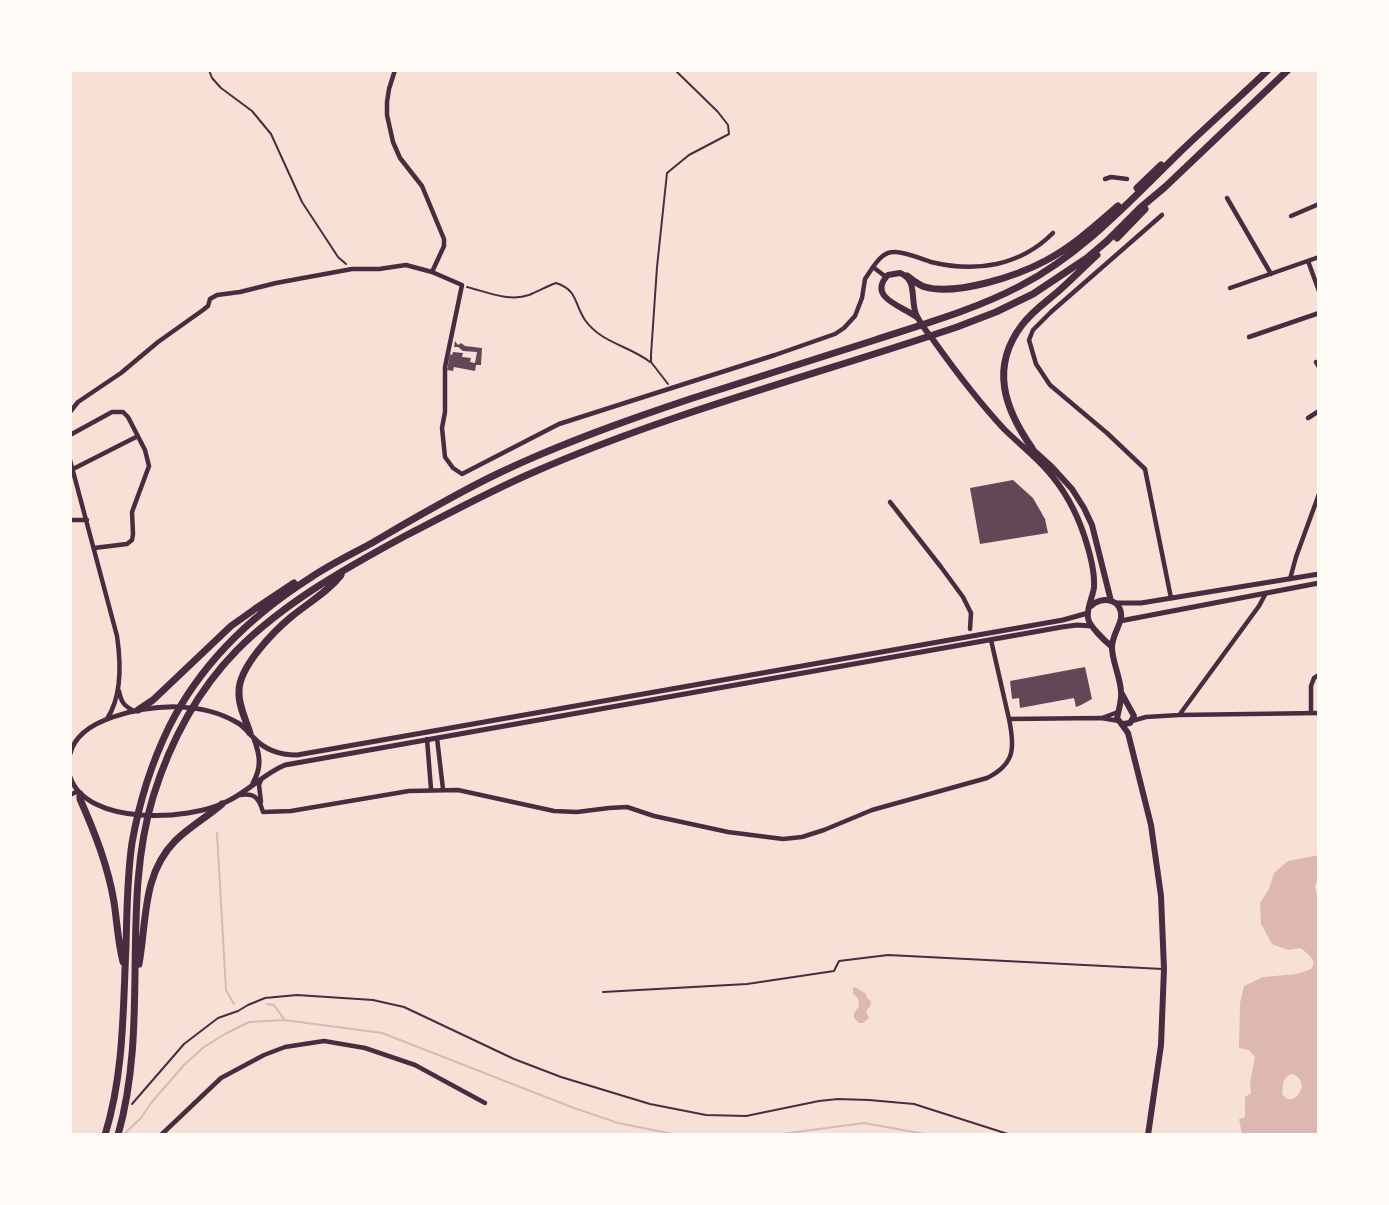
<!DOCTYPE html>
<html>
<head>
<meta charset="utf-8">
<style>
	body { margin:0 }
	#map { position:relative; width:1389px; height:1205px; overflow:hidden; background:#f7e1d7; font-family:Commissioner,sans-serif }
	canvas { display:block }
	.frame { position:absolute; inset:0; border:72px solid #fffaf5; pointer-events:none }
</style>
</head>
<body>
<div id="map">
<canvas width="1389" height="1205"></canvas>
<div class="frame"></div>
</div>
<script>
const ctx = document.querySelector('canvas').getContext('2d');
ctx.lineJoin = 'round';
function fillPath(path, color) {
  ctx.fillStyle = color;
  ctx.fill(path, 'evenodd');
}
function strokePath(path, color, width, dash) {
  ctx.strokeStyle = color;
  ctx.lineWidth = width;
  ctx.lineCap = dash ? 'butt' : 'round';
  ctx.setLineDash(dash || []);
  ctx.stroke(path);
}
const water = new Path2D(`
	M1319,855v22l-4,9 3,13 1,236h-77l-3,-16 6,-2v-20l6,-4 -1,-10 5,-26 -6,-7 -10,-2 1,-45 4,-17 19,-9 34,-3 14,-5 3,-6 -3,-6 -10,-9 -13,2 -16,-6 -11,-20 -1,-21 9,-14 5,-16 14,-12zM1291,1074c7,1 11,6 11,13 -3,7 -6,14 -15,12l-5,-5c2,-9 -1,-15 9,-20z
	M855,987l11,7 1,4 3,2 1,5 -5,6 3,7 -6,5h-4l-5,-5v-5l5,-7 -1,-8 -5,-4v-6z`);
const stream = new Path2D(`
	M217,833l9,157 8,14
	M267,1004l7,1 10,14
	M123,1135l18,-17 10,-15 33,-38 20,-18 21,-13 24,-12 35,-2 98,13 192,75 44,15 60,12
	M774,1135l90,-12 67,12`);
const building = new Path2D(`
	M455,341l3,4 3,-2 4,3 17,2 -1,17h-5l-1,6 -21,-4 -1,4 -6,-1 3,-16 2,1 1,-3 10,1 -1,4 9,1 -1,4 5,1 2,-11 -14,-1 -5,-4h-4z
	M1013,480l20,18 12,21 3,14 -68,11 -10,-56z
	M1085,667l7,32 -11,6 -5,2 -2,-9 -54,10 -1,-10 -7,1 -2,-18z`);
const path = new Path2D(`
	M209,70l3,8 9,10 31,23 19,23 31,68 36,55 8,7
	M467,287c20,5 42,15 62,8 10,-4 18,-9 27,-12 22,7 18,21 29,37 16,23 45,26 65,42
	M668,384l-17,-22v-7l6,-88 10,-94 22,-18 40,-21 -1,-9 -10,-13 -43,-42
	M132,1104l52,-60 34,-26 20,-7 10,-6 17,-7 32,-3 76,5 31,7 110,52 47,18 89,27 56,11 40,1 73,-15 19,-2 31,1 45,4 97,31`);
const service = new Path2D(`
	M603,992l144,-8 87,-13 5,-10 49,-6 275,14`);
const minor = new Path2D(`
	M395,70l-6,19 -2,13v13l6,27 7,16 22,28 22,53v7l-12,26
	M1105,179l6,-2 16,2
	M1227,198l44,76
	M1162,215l-111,97 -18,18 -4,10 7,24 14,21 57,48 38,36 26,129
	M1291,216l28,-12
	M1308,261l11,30
	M886,277l-13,-10c5,-7 11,-15 21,-15 10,-1 27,7 37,10 45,11 89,4 122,-29
	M1230,288l89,-31
	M1249,337l70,-24
	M1316,362l3,5
	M70,412l8,-10 43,-29 37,-31 45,-32 5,-4 2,-7 7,-4 23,-3 36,-9 76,-14h27l27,-4 26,7 30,13 -17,82v45l-3,16 3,29 8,11 9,6 97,-50 216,-69 60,-21 9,-6 11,-12 7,-18 3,-19 8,-12
	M1308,418l11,-7
	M70,435l42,-23h11l5,5 17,33 4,16 -17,46 1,22 -1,6 -5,4 -33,4
	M70,460l47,176c4,27 5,60 -10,83
	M73,469l65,-33
	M890,502l51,65 22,30 8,16 -1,16
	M70,520h17
	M1290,579l6,-22 23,-63
	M991,640l18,79
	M119,691c2,11 5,15 15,20
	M1311,713v-27l3,-8 5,-3
	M1180,714l79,-108 7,-13
	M1102,718l16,-6
	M1132,721l14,-4 33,-2 140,-2
	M437,738l6,51
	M427,739l4,50
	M70,795l8,-4
	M240,795c15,-2 19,3 23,17l28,-1 118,-20 49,-1 96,21 23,1 32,-4 18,-1 27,9 74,16 55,7 19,-2 22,-7 48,-20 115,-32c28,-14 28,-30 22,-59l92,-1 18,3
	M261,802l-2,-17 2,-5
	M161,1135l60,-57 43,-23 21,-8 39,-6 41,7 50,17 70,38`);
const tertiary = new Path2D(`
	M1115,603h26l178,-29
	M1120,621l199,-38
	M70,754c5,-20 25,-31 43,-37 39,-13 88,-16 125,6 7,4 10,10 16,15 11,12 27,17 43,17l766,-135 25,-7
	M70,777c17,49 118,44 156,25 22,-10 37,-28 59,-37l777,-138 15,-2 14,1
	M253,783c9,-16 7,-28 1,-44`);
const secondary = new Path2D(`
	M918,318c-13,-11 -52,-20 -30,-43l12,-2c18,7 10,26 16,41 4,10 12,19 18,27 22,31 45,61 70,88 14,14 30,26 43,41 16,18 29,41 37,65 5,15 11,36 10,52 -1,10 -8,22 -6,31 1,8 17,23 23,28
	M1030,447l22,20 20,22 12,19 8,17 19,76
	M1091,606c11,-11 32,-7 30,12 -2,10 -10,20 -9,31 1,14 8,28 9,42 1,9 -2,18 -4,27l11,15 23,92 10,71 3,73 -3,76 -13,90
	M1122,694l12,22 -4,7 -7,1`);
const motorway = new Path2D(`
	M1137,188l24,-23
	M1117,238l28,-29
	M907,276c6,4 11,9 18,11 31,9 92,-11 120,-26 27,-14 50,-35 73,-55
	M1032,448c-28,-40 -42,-81 -10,-123 11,-15 27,-25 40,-37 12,-11 23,-22 35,-33
	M138,710l15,-10 78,-74 24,-17 39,-26
	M250,733c-4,-13 -12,-28 -11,-42 0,-24 34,-59 52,-74 17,-14 37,-25 50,-42
	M80,794v5c15,34 28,67 34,103 3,20 4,40 9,60
	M139,964c8,-44 3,-89 36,-123 14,-14 32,-24 47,-37
	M105,1135c19,-61 18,-126 21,-189 1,-34 1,-69 6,-103 7,-40 19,-79 37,-116 31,-62 83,-112 141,-149 19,-13 40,-23 60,-34 43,-25 85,-50 129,-71 63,-30 128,-53 194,-75 61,-19 121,-39 182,-58 49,-16 99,-30 145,-54 62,-32 110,-85 159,-133 29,-28 60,-55 89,-83
	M118,1135c32,-112 2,-229 35,-338 17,-55 44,-106 84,-147 48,-48 109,-82 168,-114 43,-22 85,-45 129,-64 137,-60 282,-97 423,-145l39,-15 37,-18 54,-36 20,-17 33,-33 25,-21 123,-117`);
fillPath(water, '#dcb8b0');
strokePath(stream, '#dcb8b0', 2);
fillPath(building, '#644757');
strokePath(path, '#4a2c40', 2);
strokePath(service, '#4a2c40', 2);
strokePath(minor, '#4a2c40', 4.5);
strokePath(tertiary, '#4a2c40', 5);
strokePath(secondary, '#4a2c40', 6);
strokePath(motorway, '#4a2c40', 7);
</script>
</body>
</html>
